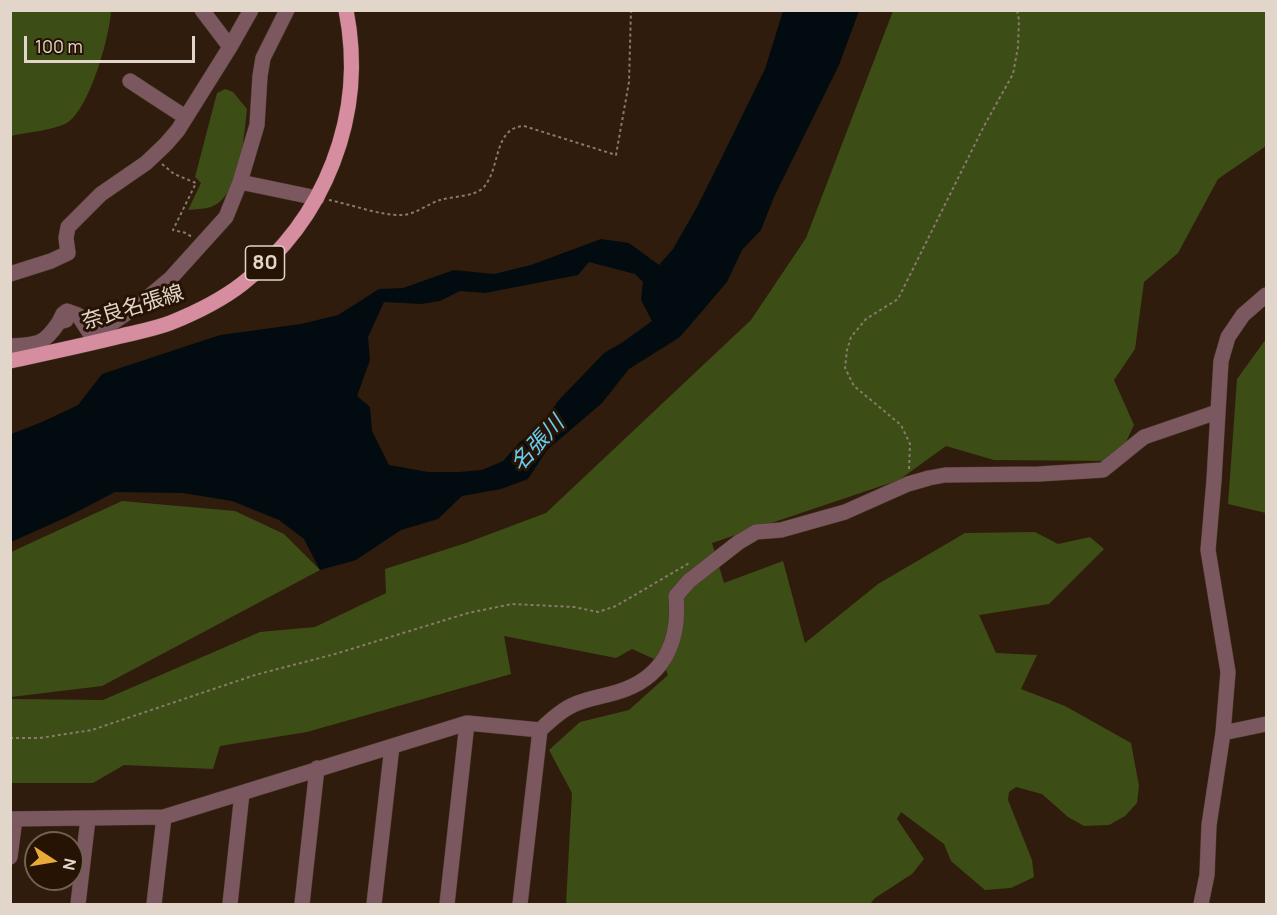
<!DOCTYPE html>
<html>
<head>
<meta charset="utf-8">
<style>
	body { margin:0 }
	#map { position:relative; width:1277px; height:915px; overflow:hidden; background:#301c0c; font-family:Manrope,sans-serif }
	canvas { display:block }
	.frame { position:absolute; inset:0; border:12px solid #e2d5ca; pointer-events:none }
	.north { position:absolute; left:24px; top:831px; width:60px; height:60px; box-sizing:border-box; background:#261304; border:2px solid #716153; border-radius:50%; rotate:102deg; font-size:16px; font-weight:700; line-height:24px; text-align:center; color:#e2d5ca }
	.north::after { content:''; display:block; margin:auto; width:21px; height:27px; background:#eaaa39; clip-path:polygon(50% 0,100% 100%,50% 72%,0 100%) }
	.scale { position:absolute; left:24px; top:36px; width:171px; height:27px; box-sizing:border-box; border:3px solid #e2d5ca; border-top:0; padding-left:8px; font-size:18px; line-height:21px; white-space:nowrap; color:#e2d5ca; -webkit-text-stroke:4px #261304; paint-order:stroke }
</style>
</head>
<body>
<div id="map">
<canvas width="1277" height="915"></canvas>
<div class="frame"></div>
<div class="north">N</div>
<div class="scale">100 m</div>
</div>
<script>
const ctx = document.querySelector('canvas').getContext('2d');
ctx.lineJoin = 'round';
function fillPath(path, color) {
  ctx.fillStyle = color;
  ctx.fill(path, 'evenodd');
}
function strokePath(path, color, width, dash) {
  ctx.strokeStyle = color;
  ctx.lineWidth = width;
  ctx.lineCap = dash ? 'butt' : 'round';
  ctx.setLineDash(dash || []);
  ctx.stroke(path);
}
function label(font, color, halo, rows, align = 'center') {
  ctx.font = font + ' Manrope,"Noto Sans JP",sans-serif';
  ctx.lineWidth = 6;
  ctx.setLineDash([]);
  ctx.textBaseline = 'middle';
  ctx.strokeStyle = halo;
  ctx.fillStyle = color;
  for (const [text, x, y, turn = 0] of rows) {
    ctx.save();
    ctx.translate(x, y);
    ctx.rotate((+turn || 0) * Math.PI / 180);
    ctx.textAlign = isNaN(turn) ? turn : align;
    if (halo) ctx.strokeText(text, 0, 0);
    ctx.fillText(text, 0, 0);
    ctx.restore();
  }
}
const green = new Path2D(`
	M10,11h101c-1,24 -22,102 -46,113 -16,7 -37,8 -54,12z
	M893,11h373v135l-48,33 -40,74 -34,29 -9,67 -21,31 20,45 -17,36 -123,-1 -48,-14 -47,34 -187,63 12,40 59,-22 22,82 73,-59 87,-51 70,-1 23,12 32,-7 14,12 -55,55 -70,11 17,38 41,2 -16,34 44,17 66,37 8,43 -2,17 -12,13 -16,9 -25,1 -16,-9 -26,-23 -26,-7 -7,5 -1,8 24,60 2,17 -23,11 -26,2 -34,-29 -7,-17 -43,-32 -4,7 27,40 -12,15 -37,24 -5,6h-304l6,-111 -23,-43 31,-28 49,-12 39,-35 -5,-12 -31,-14 -16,9 -112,-22 7,38 -204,58 -87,14 -7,23 -89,-4 -31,18h-82v-84l92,1 157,-68 55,-5 71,-34 -1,-24 81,-26 80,-30 205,-193 55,-82z
	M225,89l8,3 14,17c-3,26 -6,87 -36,98 -7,2 -16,2 -23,3l13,-27 -6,-6 22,-84z
	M1266,339v174l-38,-9 9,-125z
	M122,501l113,10 49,23 36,36 -218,116 -91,11v-145z`);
const water = new Path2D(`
	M783,11h76l-20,54 -65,132 -13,33 -19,20 -15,32 -47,55 -51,32 -27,34 -55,47 -19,29 -27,10 -39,7 -24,23 -37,11 -45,30 -36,10 -16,-31 -25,-19 -47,-19 -49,-8 -68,-1 -46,24 -58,26v-108l31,-12 36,-17 24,-31 118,-39 81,-11 37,-9 41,-26 24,-1 51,-18 40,4 37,-9 70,-26 28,4 30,22 14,-16 24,-42 25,-50 43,-88zM589,262l46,12 8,8 -2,18 11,21 -29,21 -19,11 -46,48 -19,27 -19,14 -17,19 -21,9 -23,2h-31l-39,-7 -17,-34 -2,-24 -13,-11 13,-36 -2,-23 16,-35 37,2 19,-3 20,-10 25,2 93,-18z`);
const path = new Path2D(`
	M162,164l12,10 22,9 -23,47 13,3 6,4
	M329,200c21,4 52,16 73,15 12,0 26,-11 38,-15 13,-4 35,-3 44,-13 17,-20 9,-59 40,-61l92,29 13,-73 2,-72
	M909,469l1,-25 -9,-19 -47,-39 -9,-18 2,-18 4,-13 15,-18 32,-20 86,-173 29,-52 5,-27 1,-27 -2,-10
	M10,738h30l52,-8 163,-55 80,-21 133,-41 44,-9 62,3 24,5 18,-6 75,-44`);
const minor = new Path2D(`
	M230,47l21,-37
	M130,81l49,32 7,3
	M240,182l77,16
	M10,274l41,-13 17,-8 -2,-15 2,-11 33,-33 45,-31 20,-19 12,-14 52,-83 -28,-37
	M59,322l4,-8 4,-3 11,4 11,17 14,-3 37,-25 30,-25 56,-62 14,-35 17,-57 3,-49 3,-18 24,-48
	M10,346c27,-1 34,-1 49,-24l7,-2
	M1223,733l43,-9
	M10,819l154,-2 303,-94 73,7
	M10,857l5,-38
	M78,904l10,-85
	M154,904l10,-87
	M230,904l12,-111
	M302,904l15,-136
	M374,904l18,-158
	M447,904l20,-181
	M520,904l20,-174c10,-9 21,-20 33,-25 17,-8 36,-9 53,-16 41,-16 54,-52 50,-93l13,-15 50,-39 17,-10 25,-2 64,-18 63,-28 21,-6 16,-3 94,-1 64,-4 41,-33 73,-25
	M1201,904l6,-29 2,-50 14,-92 5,-61 -20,-122 6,-70 7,-119 7,-24 15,-22 23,-20`);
const major = new Path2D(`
	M10,361c37,-8 75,-16 111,-25 16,-4 33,-7 49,-13 25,-10 50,-22 72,-39 83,-64 125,-169 104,-274`);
const shields = [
	[265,263,39]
];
const shieldNames = [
	["80",265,263]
];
const streetNames = [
	["奈良名張線",133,308,-17]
];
const waterNames = [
	["名張川",538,444,-47]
];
fillPath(green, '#3c4e16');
fillPath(water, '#020b10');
strokePath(minor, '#4c3a2a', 16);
strokePath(major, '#4c3a2a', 16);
strokePath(path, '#8a7a6c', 2, [3, 3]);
strokePath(minor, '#7b5860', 15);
strokePath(major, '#d58d9f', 15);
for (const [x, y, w] of shields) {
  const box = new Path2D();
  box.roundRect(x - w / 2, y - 17, w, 34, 4.5);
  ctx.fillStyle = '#261304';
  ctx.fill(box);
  strokePath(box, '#e2d5ca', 1.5);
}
label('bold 20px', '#e2d5ca', null, shieldNames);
label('21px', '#e2d5ca', '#261304', streetNames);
label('italic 22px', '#69cdf4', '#261304', waterNames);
</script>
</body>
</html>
